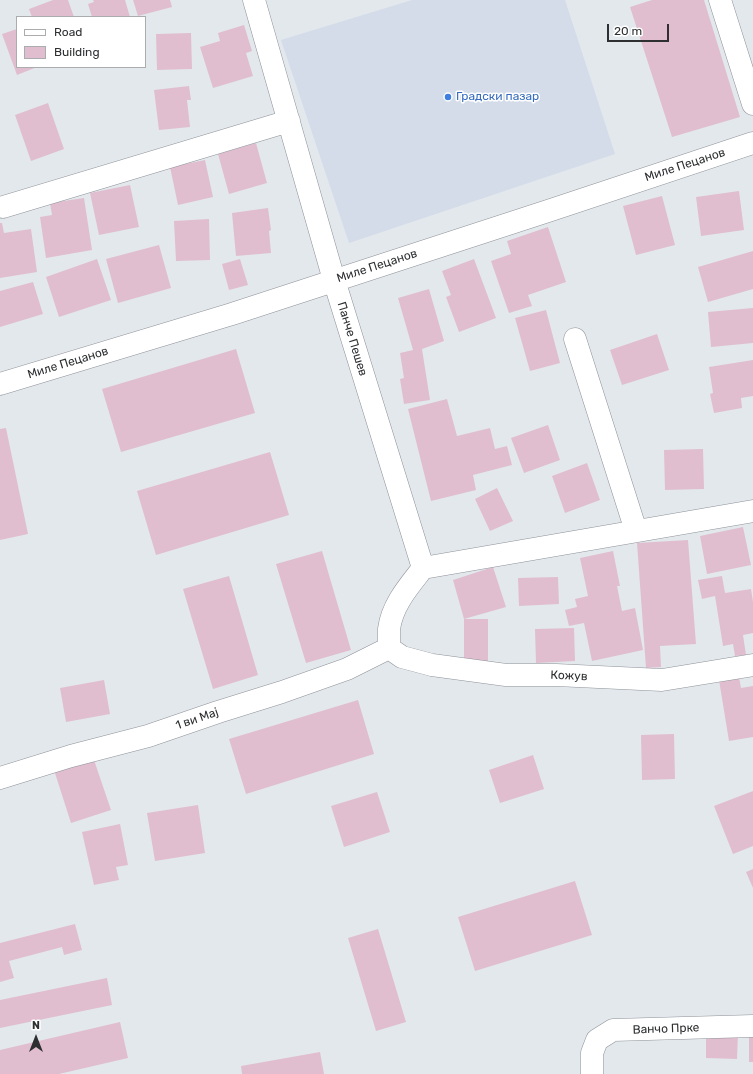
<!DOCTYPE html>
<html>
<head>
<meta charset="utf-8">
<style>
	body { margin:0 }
	#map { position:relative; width:753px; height:1074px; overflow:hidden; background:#e3e8ed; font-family:Rubik,sans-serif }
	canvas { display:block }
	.legend { position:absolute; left:16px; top:16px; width:130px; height:52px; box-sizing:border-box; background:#fff; border:1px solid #abacad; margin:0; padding:5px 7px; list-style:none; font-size:12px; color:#2d2f31 }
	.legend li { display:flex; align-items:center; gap:8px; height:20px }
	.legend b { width:20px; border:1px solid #abacad }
	.north { position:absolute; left:16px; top:1018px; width:40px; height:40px; -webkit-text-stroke:3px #fff; paint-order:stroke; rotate:0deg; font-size:11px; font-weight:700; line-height:16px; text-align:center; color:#2d2f31 }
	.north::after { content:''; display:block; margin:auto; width:14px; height:18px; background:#2d2f31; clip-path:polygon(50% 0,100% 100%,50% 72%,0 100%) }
	.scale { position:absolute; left:607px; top:24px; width:62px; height:18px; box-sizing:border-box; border:2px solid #2d2f31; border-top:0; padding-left:5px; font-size:12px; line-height:14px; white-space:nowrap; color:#2d2f31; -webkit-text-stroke:3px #fff; paint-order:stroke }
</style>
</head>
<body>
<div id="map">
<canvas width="753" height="1074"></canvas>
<ul class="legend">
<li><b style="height:5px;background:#fff"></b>Road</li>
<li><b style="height:11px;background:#e0bed0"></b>Building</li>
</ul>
<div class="north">N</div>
<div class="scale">20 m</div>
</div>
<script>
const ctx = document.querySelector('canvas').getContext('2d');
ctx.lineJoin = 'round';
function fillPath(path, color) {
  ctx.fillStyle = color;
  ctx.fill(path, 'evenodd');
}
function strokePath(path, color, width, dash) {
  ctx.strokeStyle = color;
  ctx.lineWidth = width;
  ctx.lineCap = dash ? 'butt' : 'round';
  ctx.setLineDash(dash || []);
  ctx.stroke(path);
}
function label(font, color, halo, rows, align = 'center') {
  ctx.font = font + ' Rubik,sans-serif';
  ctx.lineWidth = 3;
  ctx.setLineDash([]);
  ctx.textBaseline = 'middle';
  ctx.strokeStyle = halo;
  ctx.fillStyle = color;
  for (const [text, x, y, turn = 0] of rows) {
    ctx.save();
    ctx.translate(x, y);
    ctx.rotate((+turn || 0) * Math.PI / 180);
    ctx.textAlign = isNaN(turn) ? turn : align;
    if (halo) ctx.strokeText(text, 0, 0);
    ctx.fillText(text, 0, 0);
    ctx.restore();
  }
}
const built = new Path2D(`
	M412,0h153l50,154 -266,89 -68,-203z`);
const building = new Path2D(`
	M53,0h15l6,17h-42l-3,-8z
	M93,0h32l5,17h-38l-4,-13 6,-2z
	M133,0h37l2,7 -34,9z
	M652,0h52l36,117 -68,20 -42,-130z
	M244,25l8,26 -6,2 7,23 -40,12 -13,-41 20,-6 -2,-8z
	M17,29v38h20l-20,8 -15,-41z
	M191,33l1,36 -35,1 -1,-36z
	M189,86l2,14h-4l3,27 -31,3 -5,-40z
	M48,103l16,46 -33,12 -16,-46z
	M256,143l11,40 -38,11 -11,-40z
	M205,160l8,37 -35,8 -8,-38z
	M130,185l9,42 -40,8 -9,-42z
	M739,191l5,39 -43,6 -5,-39z
	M662,196l13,49 -39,10 -13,-49z
	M84,198l8,52 -46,8 -6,-41 12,-2 -2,-12z
	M268,208l3,22 -2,1 2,22 -35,3 -4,-43z
	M209,219l1,41 -34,1 -2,-40z
	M0,223h2l2,10 27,-4 6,43 -37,6z
	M548,227l18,55 -38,13 4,11 -23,7 -18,-52 20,-7 -4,-13z
	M159,245l12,43 -53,15 -12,-44z
	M753,251v38l-45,13 -10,-35z
	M97,259l14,41 -52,17 -13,-40z
	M240,259l8,26 -19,5 -7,-26z
	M474,259l22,59 -37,14 -13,-35 5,-2 -9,-24z
	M33,282l10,32 -43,13v-36z
	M429,289l15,52 -22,8 8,51 -26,4 -4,-25 4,-1 -4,-25 13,-3 -15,-52z
	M753,308v35l-42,4 -3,-35z
	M546,310l14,53 -30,8 -15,-53z
	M657,334l12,36 -47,15 -12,-35z
	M236,349l19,64 -134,39 -19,-63z
	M753,360v36l-12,2 1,10 -28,5 -4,-19 3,-1 -4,-26z
	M447,399l10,37 33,-8 5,21 12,-3 5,19 -39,10 3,15 -45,11 -23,-92z
	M548,425l12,35 -36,13 -13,-35z
	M6,428l22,106 -28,6v-111z
	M703,449l1,40 -39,1 -1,-40z
	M270,452l19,63 -133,40 -19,-64z
	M587,463l13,37 -35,13 -13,-37z
	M497,488l16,33 -23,10 -15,-32z
	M743,527l8,38 -44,9 -7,-38z
	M688,540l8,104 -36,2 1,21 -15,1 -9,-125z
	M322,551l29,99 -45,13 -30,-99z
	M613,551l7,35h-3l5,25 13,-3 8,42 -51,11 -8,-38 -15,3 -4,-16 12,-3 -2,-8 13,-3 -8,-38z
	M493,567l13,40 -42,12 -11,-39z
	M229,576l29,99 -45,14 -30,-100z
	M722,576l3,17 26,-4 2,13v31l-10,2 3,20 -11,1 -2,-12 -10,2 -8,-50 -13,3 -4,-19z
	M558,577l1,27 -40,2 -1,-28z
	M464,619h24v42h-24z
	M574,628l1,33 -39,2 -1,-34z
	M739,677l2,11 12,-2v51l-24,4 -10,-61z
	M104,680l6,34 -44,8 -6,-34z
	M358,700l16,54 -128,40 -17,-55z
	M674,734l1,45 -33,1 -1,-45z
	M533,755l11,34 -44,14 -11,-33z
	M93,757l18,53 -40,13 -17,-53z
	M753,791v55l-20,8 -19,-48z
	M377,792l13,40 -46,15 -13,-41z
	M198,805l7,48 -50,8 -8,-48z
	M120,824l8,41 -12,2 3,13 -25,5 -12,-53z
	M753,869v19l-7,-16z
	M575,881l17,54 -117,36 -17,-54z
	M75,924l7,26 -18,5 -2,-8 -53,14 5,17 -14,4v-39z
	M378,929l28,93 -30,9 -28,-93z
	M107,978l5,27 -112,23v-28z
	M120,1022l8,36 -69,16h-59v-24z
	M749,1033h4v29h-4z
	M706,1034h32l-1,25 -31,-1z
	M320,1052l4,22h-82l-1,-8z`);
const minor = new Path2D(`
	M254,0l80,280 89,288
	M720,0l33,104
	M3,207l286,-86
	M575,339l61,192
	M0,384l232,-70 319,-104 202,-67
	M423,568l330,-57
	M389,648l13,9 30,8 74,10h50l106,5 91,-15
	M389,648c0,-7 0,-13 0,-19 3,-24 20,-43 34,-61
	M0,778l71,-22 77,-20 70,-24 64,-20 65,-23 42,-21
	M592,1074v-21l5,-13 16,-10 140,-4`);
const markers = [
	[448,97,4,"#3f7fe0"]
];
const shopNames = [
	["Градски пазар",456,97]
];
const streetNames = [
	["Миле Пецанов",685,165,-18],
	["Миле Пецанов",377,266,-18],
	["Панче Пешев",352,339,73],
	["Миле Пецанов",68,363,-17],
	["Кожув",569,676,2],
	["1 ви Мај",197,719,-19],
	["Ванчо Прке",666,1029,-2]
];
fillPath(built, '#d3dce8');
fillPath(building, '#e0bed0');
strokePath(minor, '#8e9298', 23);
strokePath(minor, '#fff', 22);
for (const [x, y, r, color] of markers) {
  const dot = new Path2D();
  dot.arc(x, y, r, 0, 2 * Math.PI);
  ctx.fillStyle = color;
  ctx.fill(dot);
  strokePath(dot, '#fff', 1.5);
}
label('12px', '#366cbe', '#fff', shopNames, 'left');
label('12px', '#2d2f31', '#fff', streetNames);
</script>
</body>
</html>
